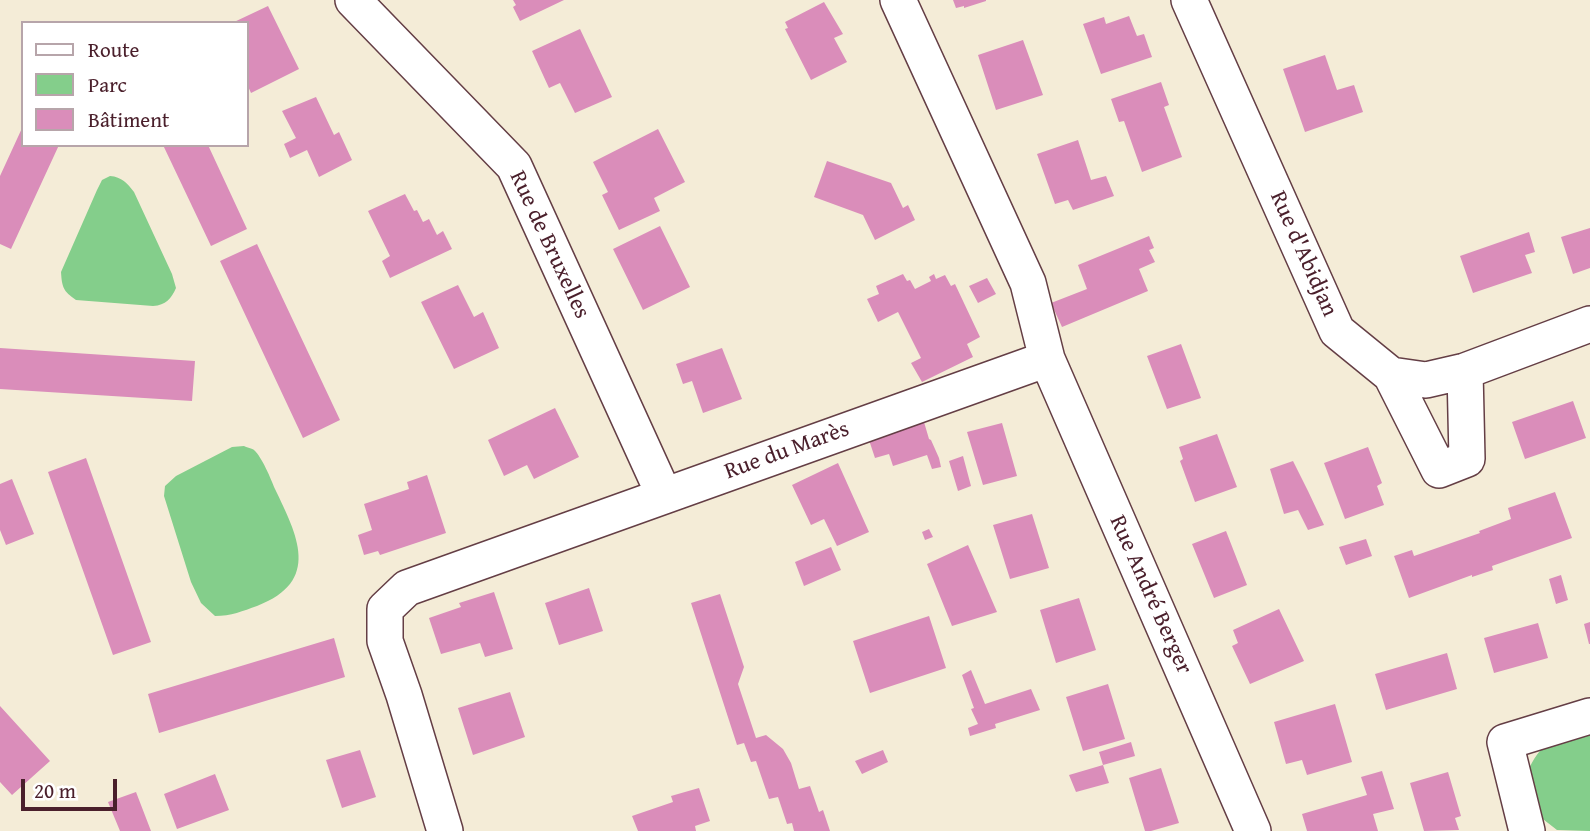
<!DOCTYPE html>
<html>
<head>
<meta charset="utf-8">
<style>
	body { margin:0 }
	#map { position:relative; width:1590px; height:831px; overflow:hidden; background:#f4ecd7; font-family:"Gentium Book Plus",serif }
	canvas { display:block }
	.legend { position:absolute; left:21px; top:21px; width:228px; height:126px; box-sizing:border-box; background:#fff; border:2px solid #b7a5aa; margin:0; padding:9px 12px; list-style:none; font-size:21px; color:#4a1f2b }
	.legend li { display:flex; align-items:center; gap:14px; height:35px }
	.legend b { width:35px; border:2px solid #b7a5aa }
	.scale { position:absolute; left:21px; top:779px; width:96px; height:32px; box-sizing:border-box; border:4px solid #4a1f2b; border-top:0; padding-left:9px; font-size:21px; line-height:24px; white-space:nowrap; color:#4a1f2b; -webkit-text-stroke:5px #fff; paint-order:stroke }
</style>
</head>
<body>
<div id="map">
<canvas width="1590" height="831"></canvas>
<ul class="legend">
<li><b style="height:9px;background:#fff"></b>Route</li>
<li><b style="height:19px;background:#84ce8b"></b>Parc</li>
<li><b style="height:19px;background:#da8dba"></b>Bâtiment</li>
</ul>
<div class="scale">20 m</div>
</div>
<script>
const ctx = document.querySelector('canvas').getContext('2d');
ctx.lineJoin = 'round';
function fillPath(path, color) {
  ctx.fillStyle = color;
  ctx.fill(path, 'evenodd');
}
function strokePath(path, color, width, dash) {
  ctx.strokeStyle = color;
  ctx.lineWidth = width;
  ctx.lineCap = dash ? 'butt' : 'round';
  ctx.setLineDash(dash || []);
  ctx.stroke(path);
}
function label(font, color, halo, rows, align = 'center') {
  ctx.font = font + ' "Gentium Book Plus",serif';
  ctx.lineWidth = 7;
  ctx.setLineDash([]);
  ctx.textBaseline = 'middle';
  ctx.strokeStyle = halo;
  ctx.fillStyle = color;
  for (const [text, x, y, turn = 0] of rows) {
    ctx.save();
    ctx.translate(x, y);
    ctx.rotate((+turn || 0) * Math.PI / 180);
    ctx.textAlign = isNaN(turn) ? turn : align;
    if (halo) ctx.strokeText(text, 0, 0);
    ctx.fillText(text, 0, 0);
    ctx.restore();
  }
}
const green = new Path2D(`
	M110,176c12,1 17,7 24,16l38,82 4,14c-5,11 -10,17 -23,18l-77,-6c-13,-9 -14,-13 -15,-28l36,-82 5,-10z
	M244,446c2,1 9,3 10,4 8,7 17,29 21,39 22,46 47,92 -18,117 -14,5 -26,10 -42,10l-14,-13 -10,-21 -27,-86 1,-10 11,-10 56,-29z
	M1590,728v103l-33,-1 -18,-14 -13,-40c15,-38 29,-36 64,-48z`);
const building = new Path2D(`
	M513,0h51l-44,21 -7,-14 3,-2z
	M953,0h33v1l-22,7v-2l-8,2z
	M824,2l19,32 -9,4 13,24 -36,18 -26,-51 3,-1 -3,-6z
	M268,6l31,63 -48,24 -4,-9v-61h-15z
	M1129,16l8,20 7,-2 8,23 -51,17 -18,-50 21,-7 2,7z
	M580,29l32,68 -37,16 -15,-30 -11,5 -17,-37z
	M1023,40l20,55 -47,15 -18,-55z
	M1325,55l12,35 17,-5 9,27 -58,20 -22,-63z
	M1161,82l8,23 -5,2 18,50 -40,15 -18,-51 -5,1 -8,-23z
	M316,97l18,38 5,-3 13,28 -33,17 -12,-27 -17,8 -6,-14 12,-6 -14,-27z
	M23,126v19h36l-48,104 -11,-5v-68z
	M658,129l27,53 -31,16 6,13 -41,19 -17,-35 6,-3 -15,-30z
	M1078,140l13,40 15,-4 8,20 -41,14 -5,-10 -13,4 -18,-50z
	M163,145h45l39,84 -36,17z
	M827,161l64,22 12,25 5,-3 7,15 -40,20 -12,-25 -49,-18z
	M405,194l9,17 3,-1 6,12 6,-3 8,16 6,-4 9,18 -62,29 -8,-17 8,-5 -22,-45z
	M660,226l30,61 -47,23 -30,-61z
	M1590,228v40l-17,6 -12,-37z
	M1529,232l6,20 -10,3 7,18 -59,20 -13,-37z
	M1149,236l5,12 -5,2 6,12 -16,7 9,22 -86,36 -11,-24 36,-14 -9,-24z
	M257,244l83,176 -37,18 -83,-177z
	M903,274l4,7 3,-1 5,9 16,-8 -2,-4 5,-3 2,5 9,-4 6,11 4,-2 25,53 -13,7 6,13 -51,25 -11,-19 10,-5 -23,-46 -20,10 -11,-23 12,-5 -3,-8z
	M987,278l9,16 -18,9 -9,-17z
	M458,285l16,32 9,-5 16,36 -45,21 -33,-67z
	M1181,344l20,54 -34,11 -20,-53z
	M0,348l195,13 -3,40 -192,-12z
	M722,348l20,51 -39,14 -11,-32 -9,3 -7,-20z
	M1573,401l13,37 -61,21 -13,-37z
	M555,408l24,49 -45,22 -7,-14 -23,11 -16,-36z
	M924,422l5,17 2,1 8,18 2,9 -9,2 -5,-14 -34,11 -4,-12 -14,4 -6,-18z
	M1002,423l15,53 -34,9 -16,-53z
	M1217,434l20,53 -42,15 -15,-41 3,-2 -4,-12z
	M1368,447l14,36 -5,3 7,19 -39,14 -21,-56z
	M963,456l8,30 -13,5 -9,-30z
	M86,458l65,184 -38,13 -65,-183z
	M1293,461l15,30 16,34 -16,5 -10,-20 -14,4 -14,-45z
	M838,463l31,69 -32,14 -13,-27 -13,6 -19,-40z
	M427,475l19,58 -66,22 -2,-4 -14,4 -6,-20 14,-5 -8,-26 45,-15 -2,-7z
	M12,479l22,55 -28,11 -6,-15v-46z
	M1555,492l17,46 -80,28 1,4 -21,7v-2l-63,23 -15,-42 18,-6 2,6 66,-23 -1,-2 32,-12 -3,-11z
	M1032,514l17,54 -39,11 -17,-54z
	M929,529l4,8 -8,3 -3,-8z
	M1226,531l21,54 -33,13 -22,-54z
	M1366,539l6,17 -26,9 -7,-18z
	M968,545l29,67 -45,14 -25,-62z
	M831,547l10,23 -37,16 -9,-24z
	M1561,575l7,25 -12,4 -7,-25z
	M589,588l14,43 -44,14 -14,-42z
	M494,592l19,57 -28,8 -5,-14 -39,11 -12,-36 32,-11 -2,-4z
	M720,594l24,73 -6,17 18,54 10,-3 17,14 8,14 8,26 11,-3 9,26 4,-2 7,21h-36l-2,-8 -5,1 -9,-27 -9,2 -13,-38 -5,1 -7,-19 -7,2 -46,-142z
	M1079,598l17,52 -40,13 -16,-53z
	M1279,609l25,52 -54,23 -18,-38 6,-3 -5,-13z
	M929,616l17,52 -76,25 -17,-52z
	M1590,622v22h-1l-5,-20z
	M1538,623l10,35 -54,15 -10,-35z
	M334,638l11,39 -186,56 -11,-39z
	M1447,653l10,36 -71,21 -11,-36z
	M971,670l14,34 46,-15 9,21 -45,14 1,4 -26,8 -2,-8 10,-4 -7,-15 3,-1 -12,-33z
	M1108,684l17,55 -42,12 -17,-54z
	M510,692l15,45 -52,18 -15,-47z
	M1335,704l17,58 -45,13 -5,-15 -16,4 -12,-42z
	M0,706l50,55 -38,34 -12,-13z
	M1131,742l4,14 -32,9 -4,-13z
	M360,750l16,47 -34,11 -16,-48z
	M883,750l5,12 -26,12 -7,-13z
	M1103,765l6,18 -33,9 -7,-17z
	M1161,768l18,55 -28,8h-6l-16,-53z
	M1382,771l12,38 -21,5 5,17h-71l-5,-17 65,-19 -6,-18z
	M1448,772l13,44 -6,2 4,12 -35,1 -14,-48z
	M215,774l14,36 -52,19 -13,-35z
	M699,788l11,33 -15,5 1,5h-58l-6,-15 41,-14 -2,-6z
	M136,792l15,39h-31l-12,-29z`);
const street = new Path2D(`
	M353,0l161,166 150,329
	M1189,0l148,331 54,44 35,5 39,-9 125,-47
	M1047,359l206,472
	M1391,375l48,95 28,-11 -2,-88
	M445,831l-41,-136 -19,-54v-32l22,-21 640,-229 -19,-76 -130,-283
	M1527,831l-22,-89 85,-26`);
const streetNames = [
	["Rue de Bruxelles",549,245,65],
	["Rue d'Abidjan",1303,254,66],
	["Rue du Marès",787,451,-20],
	["Rue André Berger",1150,595,66]
];
fillPath(green, '#84ce8b');
fillPath(building, '#da8dba');
strokePath(street, '#643e45', 38);
strokePath(street, '#fff', 35);
label('23px', '#4a1f2b', '#fff', streetNames);
</script>
</body>
</html>
